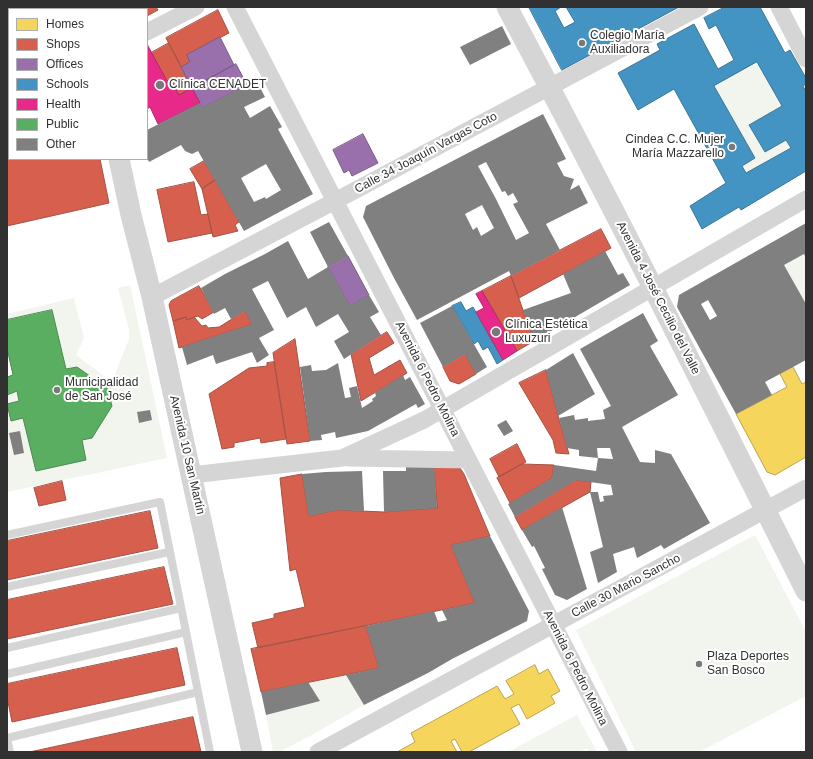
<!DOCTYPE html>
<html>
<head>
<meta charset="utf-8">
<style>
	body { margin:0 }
	#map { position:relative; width:813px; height:759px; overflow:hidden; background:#fff; font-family:Helvetica,sans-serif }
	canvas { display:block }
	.frame { position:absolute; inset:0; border:8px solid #313131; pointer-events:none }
	.legend { position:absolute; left:8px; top:8px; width:140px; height:152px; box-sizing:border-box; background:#fff; border:1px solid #adadad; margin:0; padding:5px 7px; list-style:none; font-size:12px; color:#313131 }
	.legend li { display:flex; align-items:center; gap:8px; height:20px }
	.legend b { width:20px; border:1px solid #adadad }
</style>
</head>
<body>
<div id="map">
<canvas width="813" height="759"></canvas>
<div class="frame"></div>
<ul class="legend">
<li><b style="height:11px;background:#f6d55c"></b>Homes</li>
<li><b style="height:11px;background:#d6604d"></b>Shops</li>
<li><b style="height:11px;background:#9970ab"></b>Offices</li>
<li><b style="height:11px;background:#4393c3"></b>Schools</li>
<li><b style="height:11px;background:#e7298a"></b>Health</li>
<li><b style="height:11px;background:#5aae61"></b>Public</li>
<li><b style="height:11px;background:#808080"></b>Other</li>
</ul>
</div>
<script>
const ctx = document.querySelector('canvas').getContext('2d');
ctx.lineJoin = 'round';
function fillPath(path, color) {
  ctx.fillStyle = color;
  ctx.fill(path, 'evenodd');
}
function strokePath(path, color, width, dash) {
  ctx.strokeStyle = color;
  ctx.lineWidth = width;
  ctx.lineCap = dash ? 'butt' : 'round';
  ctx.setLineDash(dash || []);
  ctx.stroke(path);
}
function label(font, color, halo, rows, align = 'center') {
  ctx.font = font + ' Helvetica,sans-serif';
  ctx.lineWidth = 4;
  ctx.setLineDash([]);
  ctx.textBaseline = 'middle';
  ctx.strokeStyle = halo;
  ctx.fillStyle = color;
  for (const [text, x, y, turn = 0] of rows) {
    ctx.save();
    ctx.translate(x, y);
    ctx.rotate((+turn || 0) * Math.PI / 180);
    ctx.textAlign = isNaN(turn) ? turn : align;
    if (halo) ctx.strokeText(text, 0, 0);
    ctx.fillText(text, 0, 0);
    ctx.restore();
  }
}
const green = new Path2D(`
	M757,62l25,44 -33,19 16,27 21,-12 5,8 -45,25 -4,-7 13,-8 -41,-72z
	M804,254l2,4v46l-22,-39z
	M130,285l37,173 -160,34v-66c2,-10 0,-21 0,-31l10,-4 2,10 -12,3 4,17 12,-3 13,53 50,-11 -4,-20 25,-52 -30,-21 -11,2 -14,-59 -45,10v-6l67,-16 10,40 -8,17 36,27 17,-43v-9l-11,-42z
	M755,535l51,97v64l-107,56h-63l-60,-122z
	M346,675l18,30 -54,31 -31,16h-6l-7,-37 53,-14 -11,-19z
	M577,715l20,37h-8l-2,-4 -7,4h-9l-1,-2 -4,2h-58z`);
const homes = new Path2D(`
	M793,367l9,17 4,-2v75l-31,18 -8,-3 -31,-58 51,-27 -7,-13z
	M535,665l4,9 9,-5 12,22 -9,5 4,7 -28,16 -8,-15 -8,4 9,16 -51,28h-7l-7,-13 -4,2 6,11h-60l18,-10 -4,-9 86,-47 8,13 9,-5 -8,-13z`);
const shops = new Path2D(`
	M7,7h60v2h-58v150h91l9,44 -102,23z
	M105,7h51l2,3 -11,6v-7h-41z
	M218,10l11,23 -42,22 3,7 -9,5 -15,-29z
	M169,43l23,45 -13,7 -9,-16 -3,2 -16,-28z
	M204,161l11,19 -13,9 -12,-20z
	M215,180l24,42 -4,3 3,6 -25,6 -11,-48z
	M194,182l7,33 7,-1 4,19 -44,9 -11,-52z
	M601,229l10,19 -92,50 -8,-22z
	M511,276l23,65 -17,10 -35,-60z
	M199,286l15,26 -12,7 -4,-3 -11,4 -1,-3 -13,4 -4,-16 2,-4z
	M245,311l7,13 -73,24 -6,-27 13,-4 1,3 7,-3 8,9 4,-1 2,3 11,-1z
	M387,332l7,11 -25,15 5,17 26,-15 7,13 -46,28 -10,-47z
	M295,339l15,102 -23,3 -14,-91z
	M465,354l11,20 -17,10 -9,-3 -7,-14z
	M274,362l12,77 -25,4 -1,-5 -26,5v4l-12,2 -13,-55 40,-26 18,-2v-3z
	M546,370l12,46 11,38 -13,-1 -3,-13 -34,-57z
	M517,444l9,18 -27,15 -9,-18z
	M522,464l32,1 -2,13 -42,25 -13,-25z
	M434,466l26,2 4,6 26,62 -39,9 24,58 -217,45 -6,-25 22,-5v-4l31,-7 -9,-38 -6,2 -10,-93 22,-4 7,42 28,-6 47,2 53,-4z
	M576,480l15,2 -1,10 -68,38 -7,-13z
	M62,481l4,19 -27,6 -5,-18z
	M150,511l8,37 -151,32v-39z
	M164,567l9,37 -166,35v-39z
	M366,626l13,42 -118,24 -10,-43z
	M177,648l8,37 -173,37 -5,-25v-13z
	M193,717l8,35h-171z`);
const offices = new Path2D(`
	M220,37l14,28 -42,23 -11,-21 9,-5 -3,-7z
	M236,64l11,21 -45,23 -10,-20z
	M363,134l15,29 -26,13 -3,-6 -5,3 -11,-23z
	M348,256l21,39 -19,11 -22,-39z`);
const schools = new Path2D(`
	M529,7h32l-6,4 9,17 11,-6 -9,-15h113l-117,63z
	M725,7h35l25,46 5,-3 16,28v6l-3,2 3,5v80l-65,39 -2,-3 -37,22 -12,-23 36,-23 -52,-94 -36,21 -20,-37 42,-23 -3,-6 37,-20 24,45 16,-9 -18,-35 -7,4 -5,-11zM757,62l25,44 -33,19 16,27 21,-12 5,8 -45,25 -4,-7 13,-8 -41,-72z
	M461,302l5,9 7,-4 30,53 -6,4 -9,-17 -5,3 -5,-9 -4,3 -22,-38z`);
const health = new Path2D(`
	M148,46l19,35 3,-2 9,16 13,-7 8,15 -42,21 -8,-17 -3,2v-62z
	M482,291l35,60 -14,9 -27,-48 8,-4 -8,-14z`);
const public = new Path2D(`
	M52,310l14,59 11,-2 30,21 5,18 -20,32 -10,2 4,20 -50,11 -13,-53 -12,3 -4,-17 12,-3 -2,-10 -10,4v-18l6,-2 -6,-27v-28z`);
const building = new Path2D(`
	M502,26l9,18 -41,21 -10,-18z
	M256,80l9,17 -21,10 6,11 20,-12 12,21 -4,2 35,65 -69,37 -46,-80 -6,3 -7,-3 -4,-6 -32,17 -2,-4v-28l53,-27 2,5zM266,164l15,26 -15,9 -1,-2 -11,5 -13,-24z
	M543,114l23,45 -9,4 7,13 10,3 -4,11 9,-5 9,18 -42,21 14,26 -49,26 -2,-5 -92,49 -23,-42 -31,-61 3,-11zM486,162l16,30 3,-1 3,5 5,-3 5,9 -5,2 16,29 -13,7 -20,-41 -18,-33zM482,205l12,23 -13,8 -4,-9 -4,3 -8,-16z
	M329,222l19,34 -20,11 22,39 19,-11 10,17 -9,5 11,18 -37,24 -10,-18 15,-9 -11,-18 -22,13 -10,-20 -19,11 -19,-37 -16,8 22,41 -15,8 10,17 -12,8 -5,-11 -36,12 -3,-9 -26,10 -5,-18 70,-23 -7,-13 -14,8 -6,-11 -11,6 -13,-26 24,-14 40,-20 23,-13 20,38 20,-12 -18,-35z
	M806,223v35l-2,-4 -20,11 22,39v56l-41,22 7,13 -36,19 -59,-107 2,-12zM708,300l9,16 -7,4 -9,-16z
	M605,251l13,24 5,-2 7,12 -96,56 -11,-31 48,-17 -8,-19z
	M452,306l35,61 -11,7 -11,-20 -22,13 -23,-44z
	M643,313l15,28 -8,5 28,49 -56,32 18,35 15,1v-13l16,4 39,69 -46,26 -3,-4 -24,13 -3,-11 -21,7 4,18 -19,11 -8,-31 13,-5 -13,-55h8l2,10 4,-1 -1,-5 10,-1 -2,-10 -35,-5 -61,37 -7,-13 44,-26 2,-13 42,6 2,-13 15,1 -3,-11h-13l1,10 -19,-2v-6l-12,-2 -8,-30 15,-3 1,5 13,-2v3l17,-2 -2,-9 8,-4 -31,-57z
	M573,353l22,41 -37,22 -12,-46z
	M338,363l7,35 6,-1 -2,-9 8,-2 5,22 11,-7 -1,-2 4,-3 -1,-3 28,-18 2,5 5,-3 15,27 -7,4 -2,-4 -48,27 -32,7 -1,-6 -14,3 1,5 -12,1 -10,-74 11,-2 1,6 14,-1z
	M150,410l2,10 -13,3 -2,-11z
	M506,420l7,11 -9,5 -7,-11z
	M20,431l4,22 -10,2 -5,-22z
	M434,466l3,42 -53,4 -1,-41h23v-4z
	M362,471l2,40 -27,-1 -28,6 -7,-42 24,-2z
	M562,507l25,82 -20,11 -12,-5 -13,-26 3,-1 -11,-22 -2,1 -10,-17z
	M490,536l39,75 -2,10 -75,38 -24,14 -64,32 -18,-30 33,-7 -13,-42 68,-15 4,11 9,-2 -5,-10 33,-7 -24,-58z
	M308,682l12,19 -54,14 -5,-23z`);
const service = new Path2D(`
	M7,535l153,-33 50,250
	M7,587l162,-35
	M7,648l174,-40
	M7,674l179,-42
	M7,738l191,-46
	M7,738l3,14`);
const minor = new Path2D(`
	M235,7l384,745
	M779,7l27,52
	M147,32l49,-25
	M152,297l183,-96 365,-194
	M348,458l120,2
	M191,475l151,-17 82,-38 382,-221
	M318,752l488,-264`);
const tertiary = new Path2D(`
	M87,7v2
	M507,7c103,193 201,389 299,584
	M119,159l12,56 21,82 100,455`);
const markers = [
	[582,43,4,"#797979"],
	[160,85,5,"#797979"],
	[732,147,4,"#797979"],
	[496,332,5,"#797979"],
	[57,390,4,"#797979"],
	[699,664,4,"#797979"]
];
const poiNames = [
	["Colegio María",590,36],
	["Auxiliadora",590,50],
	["Clínica CENADET",169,85],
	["Cindea C.C. Mujer",724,140,"right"],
	["María Mazzarello",724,154,"right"],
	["Clínica Estética",505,325],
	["Luxuzuri",505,339],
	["Municipalidad",65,383],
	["de San José",65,397],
	["Plaza Deportes",707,657],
	["San Bosco",707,671]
];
const streetNames = [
	["Calle 34 Joaquín Vargas Coto",426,153,-28],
	["Avenida 4 José Cecilio del Valle",658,298,63],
	["Avenida 6 Pedro Molina",427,379,63],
	["Avenida 10 San Martín",187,455,77],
	["Calle 30 Mario Sancho",626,586,-28],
	["Avenida 6 Pedro Molina",575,668,63]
];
fillPath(green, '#f1f5ed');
fillPath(homes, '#f6d55c');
strokePath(homes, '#bba44f', 1);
fillPath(shops, '#d6604d');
strokePath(shops, '#a45245', 1);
fillPath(offices, '#9970ab');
strokePath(offices, '#7a5d86', 1);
fillPath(schools, '#4393c3');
strokePath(schools, '#3e7697', 1);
fillPath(health, '#e7298a');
strokePath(health, '#b02b6f', 1);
fillPath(public, '#5aae61');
strokePath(public, '#4e8853', 1);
fillPath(building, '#808080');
strokePath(service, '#d5d5d5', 8);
strokePath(minor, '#d5d5d5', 17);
strokePath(tertiary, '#d5d5d5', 21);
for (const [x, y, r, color] of markers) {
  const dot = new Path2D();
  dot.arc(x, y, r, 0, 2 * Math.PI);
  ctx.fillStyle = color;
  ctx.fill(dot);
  strokePath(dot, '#fff', 1.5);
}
label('12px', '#313131', '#fff', poiNames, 'left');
label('12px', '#313131', '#fff', streetNames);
</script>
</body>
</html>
